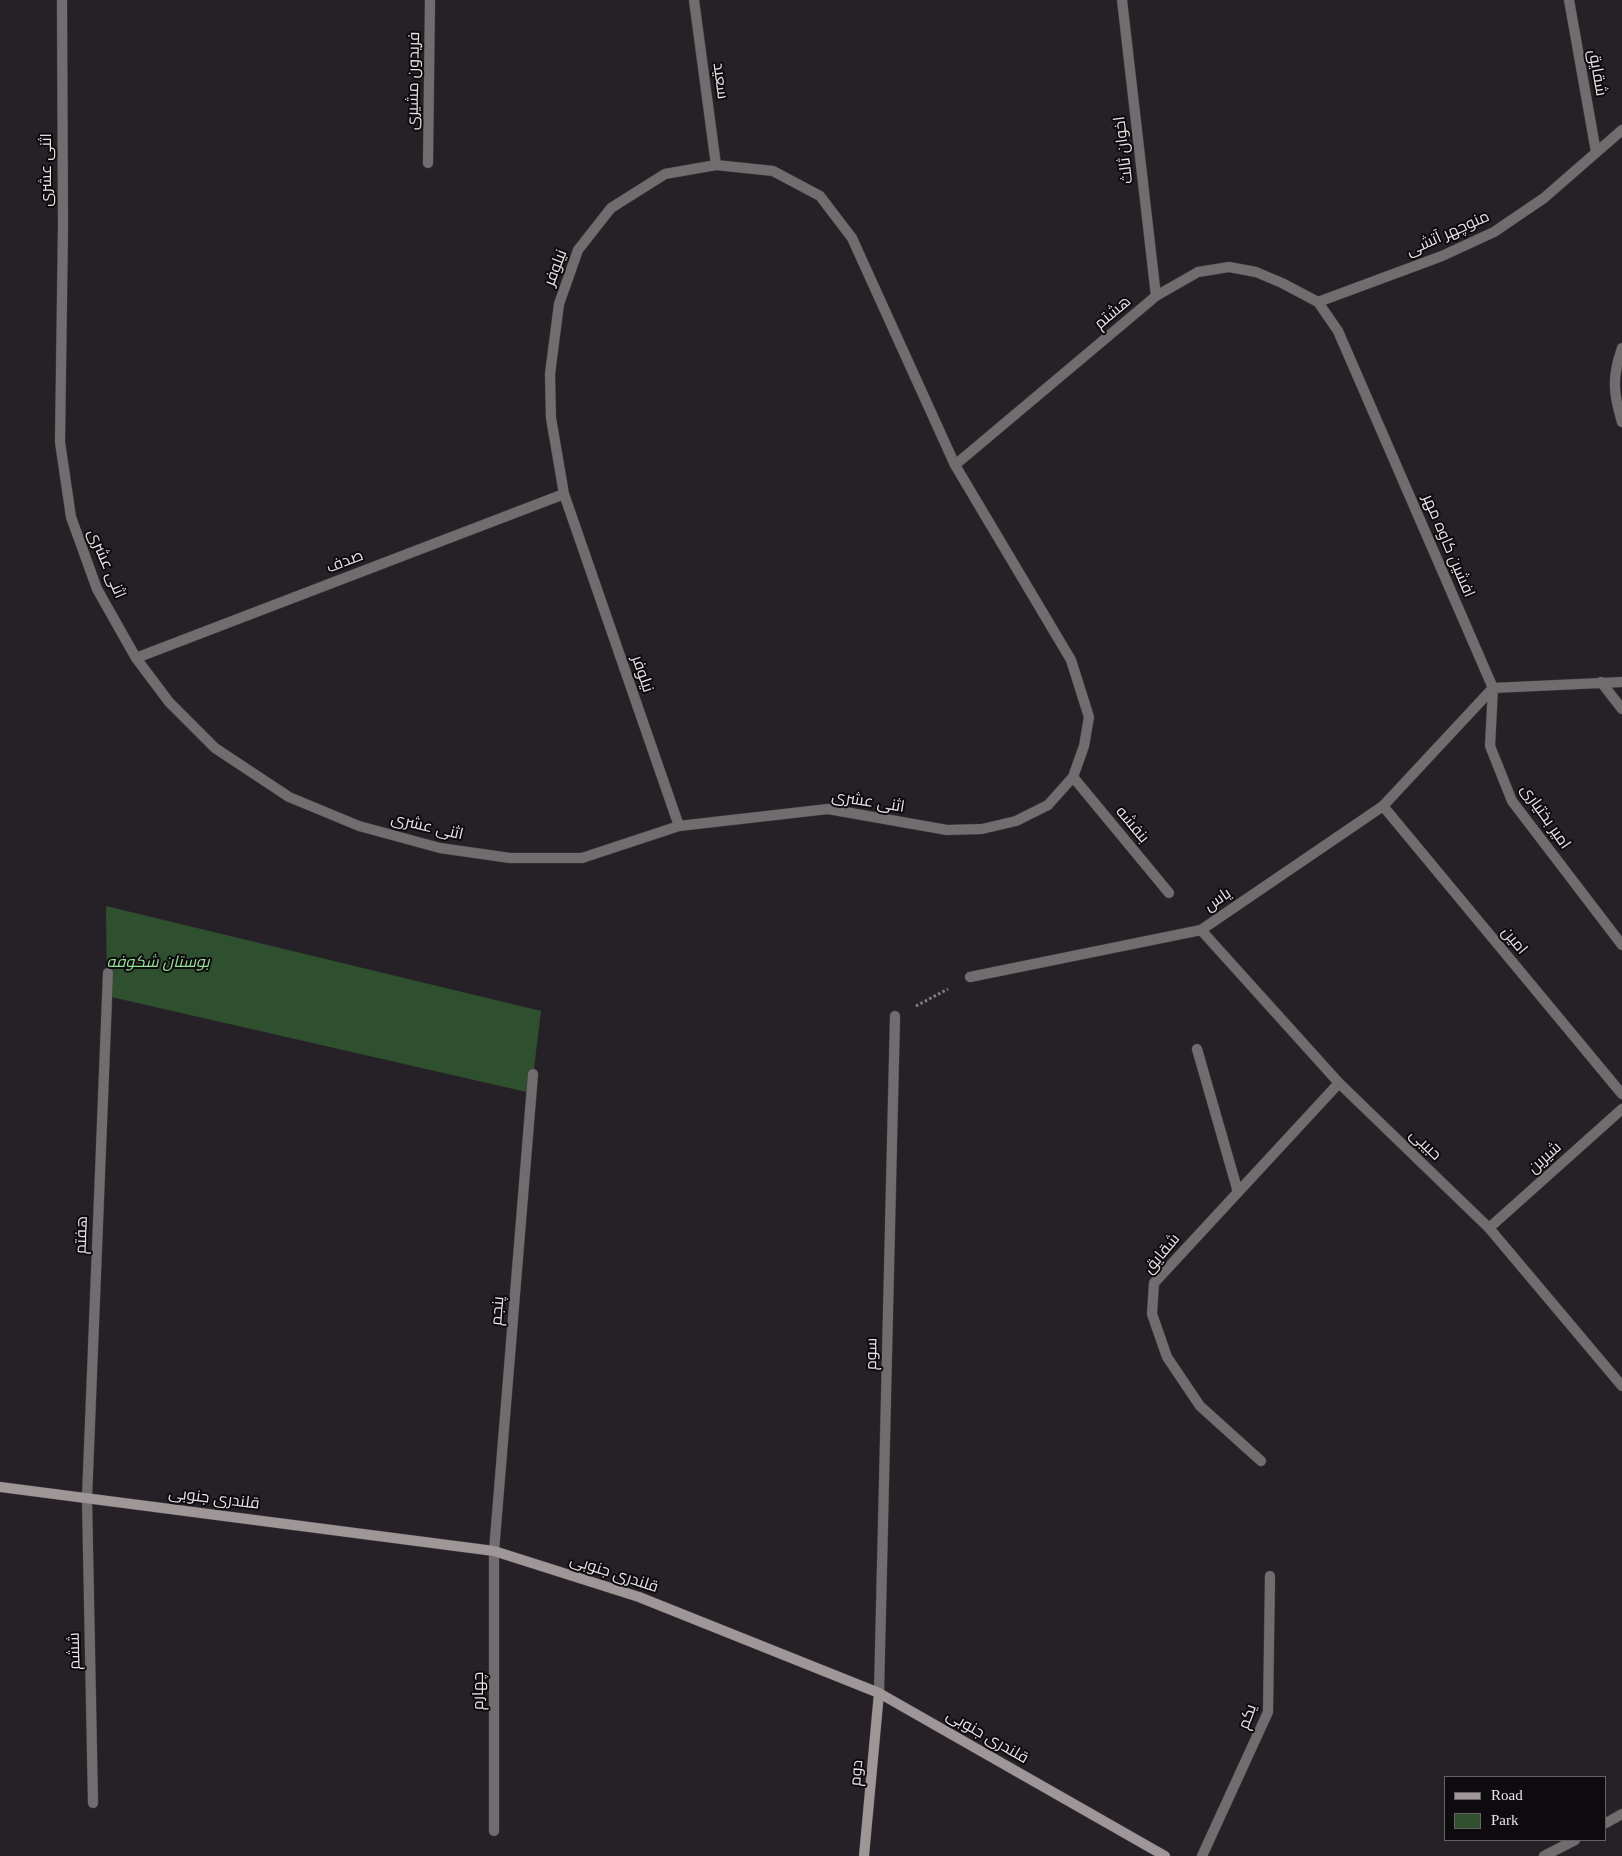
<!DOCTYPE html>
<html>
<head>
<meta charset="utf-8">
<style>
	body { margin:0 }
	#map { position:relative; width:1622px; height:1856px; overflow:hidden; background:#252127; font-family:"Times New Roman",serif }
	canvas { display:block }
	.legend { position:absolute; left:1444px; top:1776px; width:162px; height:65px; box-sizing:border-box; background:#0d0b0e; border:1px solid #646265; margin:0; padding:6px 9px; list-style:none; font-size:15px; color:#e7e4e8 }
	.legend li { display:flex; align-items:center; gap:10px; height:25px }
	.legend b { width:25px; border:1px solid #646265 }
</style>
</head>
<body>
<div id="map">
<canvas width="1622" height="1856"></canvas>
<ul class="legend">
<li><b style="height:6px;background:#9e9697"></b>Road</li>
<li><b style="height:14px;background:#2f502f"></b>Park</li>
</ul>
</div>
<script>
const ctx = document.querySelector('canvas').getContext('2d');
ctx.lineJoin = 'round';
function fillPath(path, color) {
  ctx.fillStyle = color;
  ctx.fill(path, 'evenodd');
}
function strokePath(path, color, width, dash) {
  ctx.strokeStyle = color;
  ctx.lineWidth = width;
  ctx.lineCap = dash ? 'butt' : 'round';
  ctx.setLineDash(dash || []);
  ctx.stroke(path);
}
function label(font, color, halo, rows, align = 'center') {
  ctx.font = font + ' "Times New Roman",Cairo,serif';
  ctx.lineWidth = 4;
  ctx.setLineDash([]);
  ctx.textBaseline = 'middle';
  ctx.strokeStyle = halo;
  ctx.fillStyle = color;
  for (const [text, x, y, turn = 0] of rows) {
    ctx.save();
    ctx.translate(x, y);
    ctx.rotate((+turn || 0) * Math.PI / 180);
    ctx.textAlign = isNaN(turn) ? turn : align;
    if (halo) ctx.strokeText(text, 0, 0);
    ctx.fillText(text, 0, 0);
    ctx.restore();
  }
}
const green = new Path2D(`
	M106,906l435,105 -10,82 -424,-97z`);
const path = new Path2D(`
	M916,1006l32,-17`);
const street = new Path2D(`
	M62,0l1,226 -3,216 11,75 26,72 39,69 33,44 46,46 74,49 70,29 81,22 70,10h72l97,-32 149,-17 119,21 35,-1 34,-8 32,-16 25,-28 11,-31 5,-29 -18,-57 -116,-195 -103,-227 -32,-42 -47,-25 -57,-6 -51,9 -54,34 -33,42 -19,54 -9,70 1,44 13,76 115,332
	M694,0l22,165
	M1122,0l34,296
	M1569,0l27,152
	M428,163l2,-163
	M1318,302l124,-46 52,-24 50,-34 78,-68
	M1622,348c-10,29 -9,45 0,74
	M955,465l201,-169 42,-24 31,-5 27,5 26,11 36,19 20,29 155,357 -3,58 22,55 110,144
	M136,658l428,-164
	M1601,682l21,27
	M1493,688l129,-6
	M1073,777l96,116
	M1383,806l239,288
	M1201,930l138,153 150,145 133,158
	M970,977l231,-47 182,-124 110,-118
	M1197,1049l41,143
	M1489,1228l133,-119
	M1261,1461l-61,-55 -33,-49 -15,-43 2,-31 185,-200
	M879,1693l16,-677
	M93,1803l-6,-305 21,-525
	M1606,1823l16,-9
	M494,1831v-280l39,-477
	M1202,1856l66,-144 2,-136
	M1544,1856l31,-16`);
const secondary = new Path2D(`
	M0,1487l494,64 145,46 240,96 286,163
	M864,1856l15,-163`);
const streetNames = [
	["شقایق",1597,73,80],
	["فریدون مشیری",414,81,-89],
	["سعید",720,81,83],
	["اخوان ثالث",1124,150,-97],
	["اثنی عشری",47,170,-90],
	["منوچهر آتشی",1448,234,-24],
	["نیلوفر",556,268,-69],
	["هشتم",1113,313,-40],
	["افشین کاوه مهر",1448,546,67],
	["صدف",345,562,-21],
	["اثنی عشری",106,564,67],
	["نیلوفر",642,674,71],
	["اثنی عشری",868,802,9],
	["امیر بختیاری",1545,817,55],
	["بنفشه",1132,825,50],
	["اثنی عشری",427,827,13],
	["یاس",1218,900,-34],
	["امین",1514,941,50],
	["حبیبی",1425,1145,44],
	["شیرین",1545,1158,-42],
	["هفتم",82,1235,-88],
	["شقایق",1162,1254,-50],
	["پنجم",498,1311,-85],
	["سوم",872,1354,-89],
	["قلندری جنوبی",214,1499,7],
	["قلندری جنوبی",614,1574,18],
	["ششم",75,1651,-91],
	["چهارم",479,1691,-90],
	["یکم",1248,1717,-70],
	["قلندری جنوبی",987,1737,30],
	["دوم",857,1773,-85]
];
const parkNames = [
	["بوستان شکوفه",158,963]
];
fillPath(green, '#2f502f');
strokePath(street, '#403c42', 11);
strokePath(secondary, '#403c42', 11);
strokePath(path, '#827e84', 3, [2.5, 2.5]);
strokePath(street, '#716c6d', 10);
strokePath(secondary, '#9e9697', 10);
label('16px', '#e7e4e8', '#0d0b0e', streetNames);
label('italic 16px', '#97e296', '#0d0b0e', parkNames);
</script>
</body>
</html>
